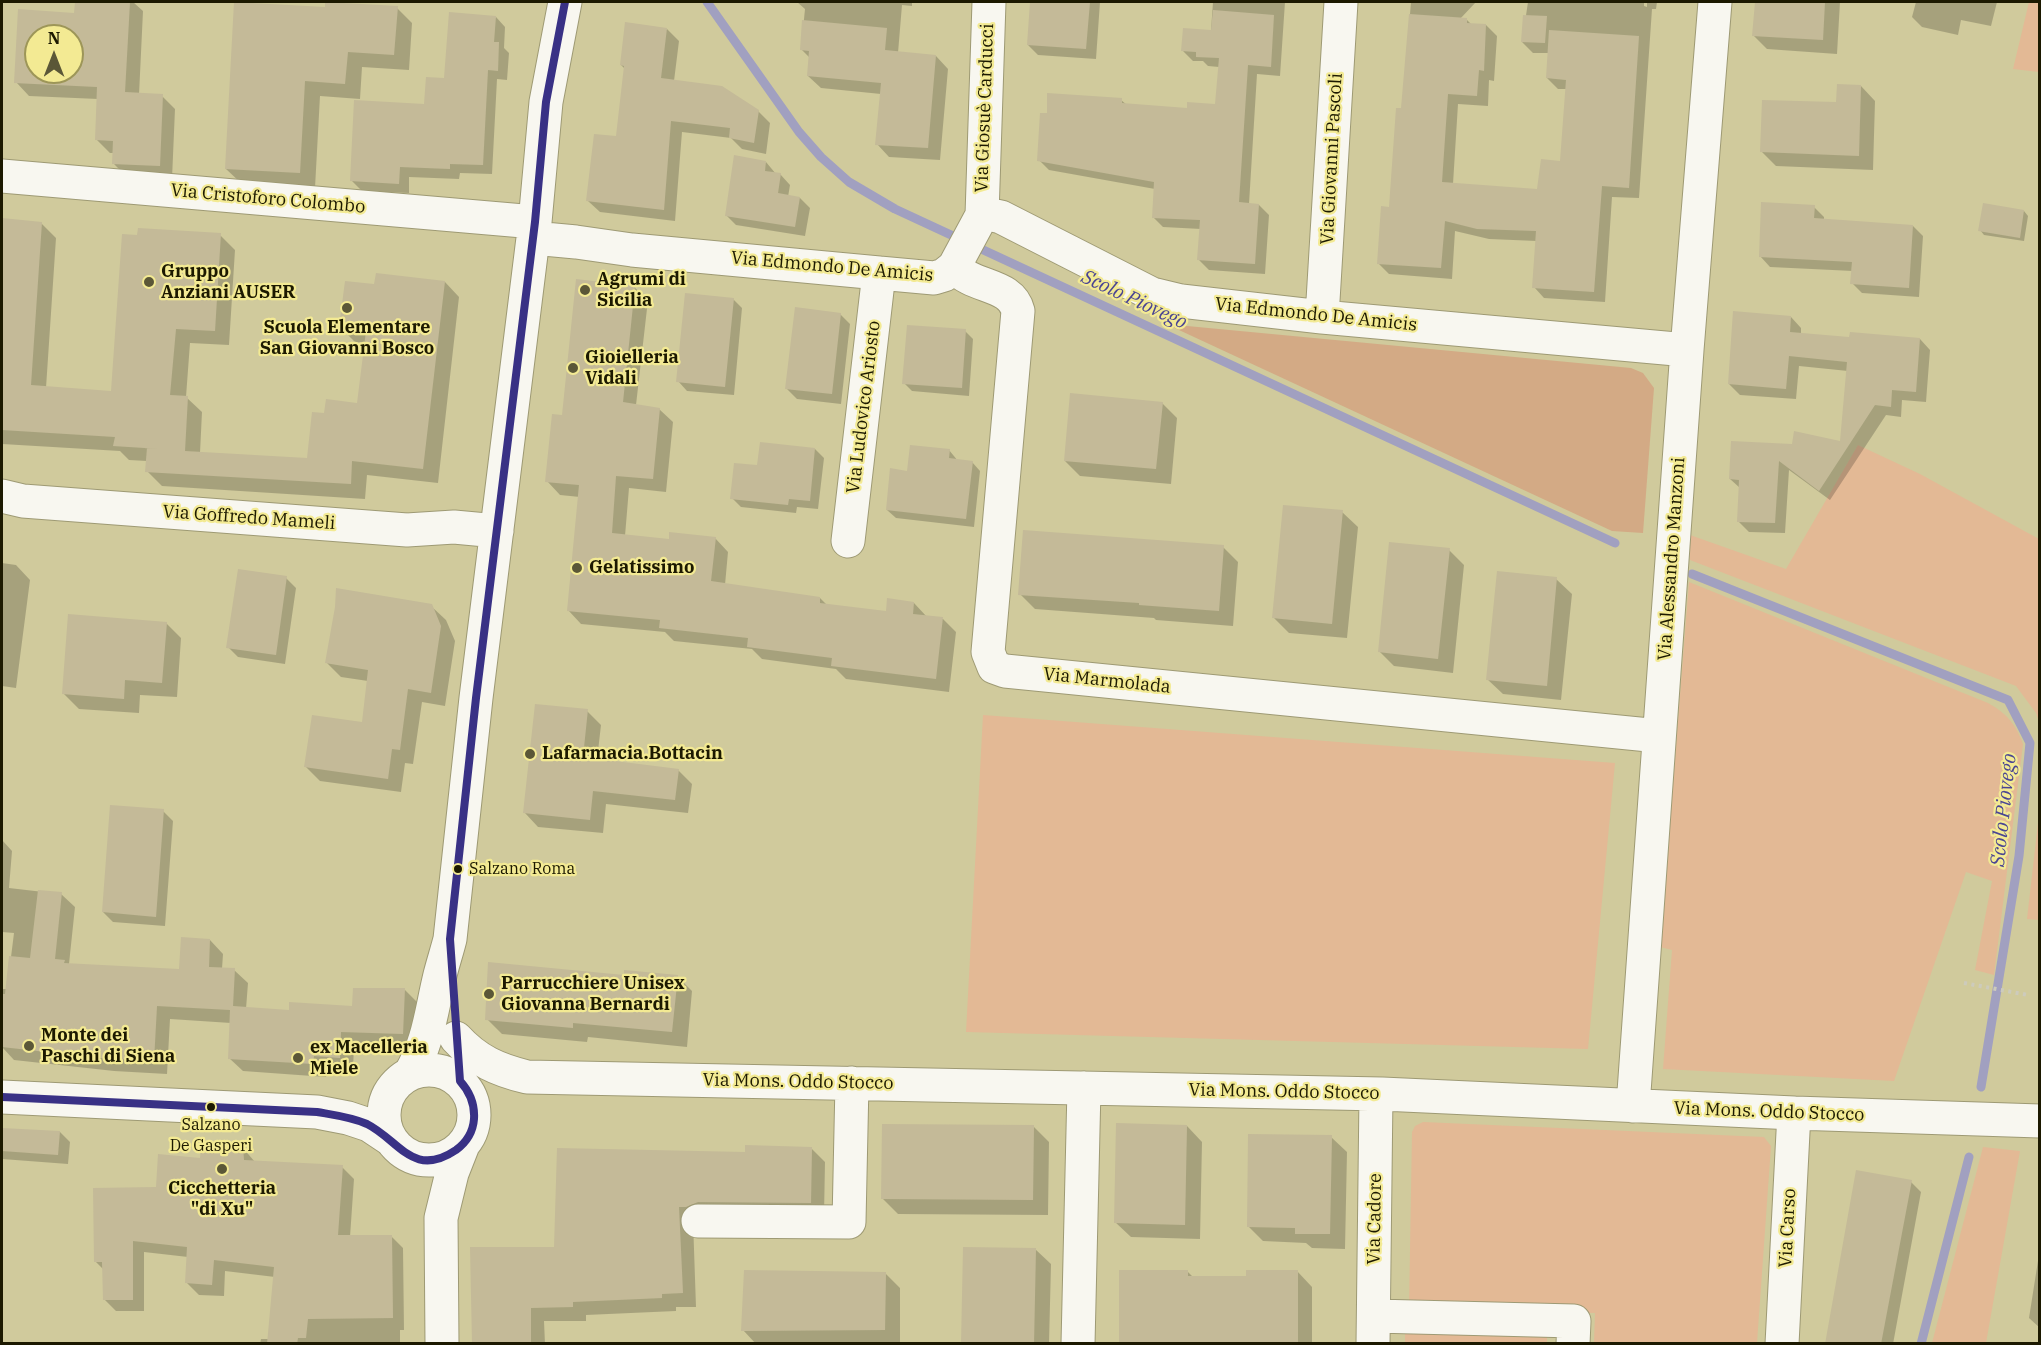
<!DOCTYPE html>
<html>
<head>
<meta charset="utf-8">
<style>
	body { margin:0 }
	#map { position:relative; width:2041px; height:1345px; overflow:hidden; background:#d0ca9c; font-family:"IBM Plex Serif",serif }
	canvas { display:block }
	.frame { position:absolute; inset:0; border:3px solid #1c1900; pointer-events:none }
	.north { position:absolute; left:24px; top:24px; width:60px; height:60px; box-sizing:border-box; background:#f3ea93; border:2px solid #9d9658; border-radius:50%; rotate:0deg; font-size:16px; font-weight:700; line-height:24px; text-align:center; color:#1c1900 }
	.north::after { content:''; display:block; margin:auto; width:21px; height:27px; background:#5b5737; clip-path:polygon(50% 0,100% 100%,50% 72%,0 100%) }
</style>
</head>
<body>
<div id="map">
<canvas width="2041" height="1345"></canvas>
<div class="frame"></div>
<div class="north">N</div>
</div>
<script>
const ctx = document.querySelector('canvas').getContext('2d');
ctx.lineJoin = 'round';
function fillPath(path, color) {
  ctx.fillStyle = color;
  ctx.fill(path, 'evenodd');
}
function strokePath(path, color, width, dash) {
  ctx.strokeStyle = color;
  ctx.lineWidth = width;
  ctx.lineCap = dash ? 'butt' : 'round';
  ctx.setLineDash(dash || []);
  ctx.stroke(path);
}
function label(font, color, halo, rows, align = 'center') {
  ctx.font = font + ' "IBM Plex Serif",serif';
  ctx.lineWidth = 4.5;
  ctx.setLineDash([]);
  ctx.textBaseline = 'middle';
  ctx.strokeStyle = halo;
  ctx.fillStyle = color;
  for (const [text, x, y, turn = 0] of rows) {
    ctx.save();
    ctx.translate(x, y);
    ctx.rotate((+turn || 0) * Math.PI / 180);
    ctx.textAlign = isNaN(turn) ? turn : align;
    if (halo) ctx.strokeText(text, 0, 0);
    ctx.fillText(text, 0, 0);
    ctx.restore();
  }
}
const green = new Path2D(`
	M2029,2h10v70l-26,-3z
	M1858,445l62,29 119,65v183l-3,-9 -20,-27 -326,-126v-25l96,34z
	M1689,582l299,121c18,10 28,21 35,41l-29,231 -19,-5 17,-89 -26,-9 -72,209 -231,-12 9,-119 -12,-3z
	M983,715l632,48 -27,286 -622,-17z
	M2039,814l1,106h-1l-12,-1z
	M1423,1122l341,15 7,9 -14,197h-163l1,-30 -186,-4 3,-177 3,-6z
	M1983,1147l37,4 -34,192h-54z
	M1405,1330l142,3v10l-142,1z`);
const forest = new Path2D(`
	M1166,324l465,44 12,5 11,15 -11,145 -31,-2z`);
const shadow = new Path2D(`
	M76,2h57l10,9 -4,84 23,1 13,13 -3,70 -45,-2 -13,-13v-11h-4l-14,-14 2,-40 -69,-3 -13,-14 3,-71 57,4zM36,36h36v36h-36z
	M797,2h115v4l-10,-1 -4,48 38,3 12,13 -8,91 -51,-3 -12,-13 4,-50 -60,-6 -13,-12 2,-18 -9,-9 4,-40z
	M1031,2h69l-4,57 -58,-4 -10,-10z
	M1213,2h72l-5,74 -23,-2 -8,130 10,1 10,10 -4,59 -56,-4 -10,-10 2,-31 -38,-2 -10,-10 2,-28 -106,-19 -10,-10 82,-60 6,5 61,5 29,-4 2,-39 -11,-1 -5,-5h-10l-10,-10 28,-20z
	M1411,2h65l-16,17 7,1 4,4 15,1 11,11 -3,45 -5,-1 -1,26 -30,-2 -5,80 85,6 23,-27 6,-74h-9l-11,-11 2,-25h-16l-11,-11 6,-40h116v4l3,1v-5h10l-1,7h-4l-13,189 -27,-1 -7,105 -61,-4 -10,-11 3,-46 -48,-2 -34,-8 -3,48 -63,-5 -11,-11 12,-55 12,-98z
	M1756,2h84l-3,52 -70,-5 -14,-14z
	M1916,2h81l-6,24 -30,-6 -3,15 -36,-8 -10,-10z
	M326,8h71l15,15 -3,47 -47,-3 -2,32 -40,-3 -5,92 -73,-4 -16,-15z
	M496,17l9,10 -1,21 5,5 -2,27 -10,-1 -5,95 -32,-1 -1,6 -50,-2v16l-47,-2 -10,-10 73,-75z
	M667,29l12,12 -5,40 84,30 12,12 -4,31 -24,-5 -11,-11 -49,-6 -7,89 -75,-9 -12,-11 29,-63 8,-69 -4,-4z
	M1861,86l14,15 -2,69 -97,-4 -14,-14z
	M766,162l10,12h4l10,11 -2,12 12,1 10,10 -5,28 -69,-11 -10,-10z
	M1814,207l10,10v3l89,6 10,10 -4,61 -57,-4 -10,-10 1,-12 -83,-4 -10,-11z
	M2024,211l4,5 -4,25 -40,-6 -4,-5z
	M2,220l39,3 15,15 -10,150 66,4 108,-157 15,15 -6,95 -39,-2 -4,54 16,15 -2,41 109,7 16,-45 34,-11 7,-61 -11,-1 -15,-15 36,-41 69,-4 14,15 -21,186 -71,-8 -2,24 -203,-13 -15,-15v-10l-18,-1 -9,-9 -118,-7z
	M634,287l14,13 -12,105 23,4 14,13 -7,70 -37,-4 -4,48 45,4 45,-2 13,14 -3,33 95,13 7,7 60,8 27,-10 13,14 16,2 13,13 -7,60 -103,-13 -10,-10 -74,-10 -10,-10 -78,-8 -9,-9 -84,-8 -13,-14 12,-113 -20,-2 -13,-14 16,-65z
	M733,299l9,9 -8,87 -47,-4 -9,-10z
	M840,314l10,10 -9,80 -44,-5 -10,-10z
	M1791,317l10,11v7l49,4h70l10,11 -4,52 -24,-2 -1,17 -15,-2 -56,85 -41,-30 -4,63 -36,-1 -11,-11 2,-33 -10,-9 63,-34 49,-2 6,-72 -49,-5 -3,33 -56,-4 -11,-11z
	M965,331l8,8 -4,57 -57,-5 -8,-8z
	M1162,403l15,15 -6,66 -91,-8 -15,-15z
	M815,449l9,9 -6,51 -21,-2 -1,6 -55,-6 -9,-9 26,-31z
	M949,450l9,11 14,1 8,9 -6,56 -78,-9 -9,-8 21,-38z
	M1342,512l16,15 -11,111 -58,-5 -15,-15z
	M1223,547l15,15 -5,64 -77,-6 -2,-2 -119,-9 -15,-15z
	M1449,550l15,15 -11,108 -59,-7 -15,-15z
	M2,563l14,2 14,15 -14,108 -14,-2z
	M286,578l10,10 -11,76 -47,-7 -10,-10z
	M1556,579l16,15 -11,106 -58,-6 -16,-15z
	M431,606l15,14 9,21 -10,65 -23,-4 -9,62 -8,-1 -4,29 -81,-11 -14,-14 57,-44 5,-42 -27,-4 -14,-14z
	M166,623l15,15 -4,59 -37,-2 -1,18 -60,-4 -15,-15z
	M587,711l14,14 -4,35 81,10 14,14 -4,29 -82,-9 -3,29 -65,-6 -13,-14z
	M163,811l10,10 -8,105 -52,-4 -10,-10z
	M2,840l10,11 -3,37 52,6 14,13 -6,57 111,6 30,-30 13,14 -1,15 12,1 14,13 -2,26 44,2 64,-3 51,-18 13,13 -2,44 -62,-2 -1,25 -26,-1 -1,8 -83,-6 -14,-13 2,-35 -61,-4 -3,55 -53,-3 -100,-11 -12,-13v-58h5l7,-56 -12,-1z
	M677,976l15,15 -5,56 -99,-10 -1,5 -85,-8 -15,-15 138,-42z
	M1187,1126l15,16 -2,97 -69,-2 -16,-15z
	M1034,1127l15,15 -1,73 -150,-1 -16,-16z
	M2,1130l58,2 10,10 -2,22 -66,-5z
	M1331,1137l16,15 -2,97 -33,-1 -6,-5 -43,-2 -15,-15z
	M243,1148l12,14 87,5 12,12 -4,58 41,-1 12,12 1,82h-4v14h-140l1,-5h8l6,-62 -50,-6 -1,25 -25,-1 -12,-12 1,-26 -44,-5v59h-28l-12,-12v-29l-9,-9 62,-73 44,-29z
	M811,1148l14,14 -1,54 -131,4 3,87h-20v4l-90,4v6h-42l1,23h-72l83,-96 190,-95z
	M1911,1182l10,10 -28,152h-64z
	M2040,1248v80l-11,-10z
	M1035,1249l16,15 -2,80h-87z
	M1187,1271l6,6h54l50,-6 15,16v57h-192z
	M885,1273l15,15v56h-144l-13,-14z`);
const stream = new Path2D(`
	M707,2l92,130 22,25 28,25 46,27 720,334
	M1692,574l316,126 22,43 -11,113 -38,231
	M1921,1344l48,-187`);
const building = new Path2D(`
	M75,2h55l-5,90 38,2 -3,72 -48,-2 1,-23 -18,-1 2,-53 -83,-4 4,-74 56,4zM36,36h36v36h-36z
	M234,2l91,5v-5l73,4 -4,49 -46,-3 -3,32 -40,-3 -5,92 -75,-4z
	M1030,2h60l-4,47 -59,-4z
	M1755,2h70l-2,38 -71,-4z
	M1213,10l61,5 -3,52 -23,-2 -9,137 20,2 -4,60 -58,-4 3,-40 -48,-2 2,-36 -117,-21 3,-48h7v-20l75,5v5l65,5v-6l28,2 4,-46 -23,-1v-5l-15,-1 2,-23 28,2z
	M449,12l47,4 -2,26h5l-1,29 -10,-1 -5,95 -33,-1v5l-50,-2 -1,17 -49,-3 4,-81 70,4 2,-27 18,1z
	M1409,14l58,4v5l19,1 -2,47 -5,-1 -2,26 -29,-2 -6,88 95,7 4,-30 19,2 6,-81 -20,-2 3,-48 90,6 -10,152 -27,-2 -8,106 -62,-4 4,-57 -59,-2 -32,-8 -4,47 -64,-4 4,-58 8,1 7,-99h5z
	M1523,15l24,1 -2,27 -24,-1z
	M802,20l85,8 -2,22 51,5 -8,93 -53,-3 6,-62 -74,-7 2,-25 -9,-1z
	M625,22l42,6 -6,50 61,8 37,24 -5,33 -25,-5 1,-10 -59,-7 -7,89 -78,-9 8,-67 22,2 8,-70 -4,-1z
	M1837,84l24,1 -2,71 -99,-4 2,-52 74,2z
	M734,155l32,6 -1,10 16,2 -3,20 22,4 -5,30 -70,-11z
	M1761,202l54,3 -1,13 99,7 -4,63 -59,-4 2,-22 -93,-5z
	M1983,203l41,7 -4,28 -42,-7z
	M2,218l40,4 -11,163 80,6 11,-157 15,1 1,-7 83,5 -6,98 -39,-2 -6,66 18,1 -3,55 122,7 5,-46 12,1 2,-14 31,4 9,-72 -27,-4 6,-46 29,3 2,-11 69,8 -22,188 -71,-8 -1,23 -206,-12 2,-24 14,1 -48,-3 2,-9 -113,-7z
	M576,279l59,7 -12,116 37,6 -7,71 -37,-3 -4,57 57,6v-7l47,5 -5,44 109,16v6l66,8 1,-13 27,4 -1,12 30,3 -7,62 -105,-13 1,-8 -85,-11 1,-9 -89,-10 1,-8 -93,-9 12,-126 -34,-3 7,-68 10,1z
	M685,293l49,5 -9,89 -49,-5z
	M795,307l46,6 -9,81 -47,-5z
	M1733,311l58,5 -1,16 59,5 1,-5 70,6 -4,54 -24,-2 -1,17 -16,-2 -56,86 -40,-30 -4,62 -38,-1 2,-42 -10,-1 2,-38 61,3 2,-13 46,10 7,-79 -58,-6 -3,33 -58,-5z
	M907,325l59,4 -4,59 -60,-4z
	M1070,393l93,9 -7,67 -92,-8z
	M760,442l55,6 -5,53 -21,-2 -1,6 -58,-6 4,-36 23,2z
	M910,445l40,4 -1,9 24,3 -7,58 -80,-9 4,-42 17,3z
	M1283,505l60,5 -11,114 -60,-6z
	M1023,530l201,15 -5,66 -80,-6v-2l-121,-8z
	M1389,542l61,6 -12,111 -60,-7z
	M238,569l49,7 -11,79 -50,-7z
	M1497,571l60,6 -10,109 -61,-6z
	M336,588l96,16 9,22 -10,67 -23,-4 -8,61 -8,-1 -4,30 -84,-12 8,-52 50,7 6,-52 -43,-7 10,-56z
	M68,614l99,8 -5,61 -37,-3 -1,19 -62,-5z
	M535,704l53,5 -5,48 96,12 -4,31 -82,-9 -3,29 -67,-7z
	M110,805l54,4 -8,108 -54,-5z
	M38,890l24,2 -7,67 10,1 -1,3 115,6 2,-32 29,2 -1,28 26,1 -2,38 56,4v-8l63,4 1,-18h52l-2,46 -62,-2 -1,26 -26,-2 -1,8 -85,-5 2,-49 -73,-4 -3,55 -54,-3 -98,-11v-53h3l4,-38 21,2z
	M488,962l136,13v-5l54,5 -6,57 -99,-9v5l-88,-8z
	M1116,1123l71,2 -2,100 -71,-2z
	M882,1124l152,1 -1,75 -152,-1z
	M2,1128l58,3 -2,24 -56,-4z
	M1248,1134l84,1 -2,99h-35v-6l-48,-1z
	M745,1145l67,2 -1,56 -113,-1 -12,5h-7l4,86 -21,1v4l-89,4v5l-42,1v36h-59l-2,-97h84l3,-99 188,4z
	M243,1147l1,13 99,5 -5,70h54l1,83 -85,1 -2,19h-8l-1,6h-30l7,-77 -60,-7 -2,25 -27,-2 2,-36 -54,-6v59h-30l-1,-38h-8l-1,-74 63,-1 2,-33 42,4 1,-10z
	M1856,1170l56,10 -31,164h-56z
	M963,1247l73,1 -2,96h-73z
	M744,1270l142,2 -1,58 -144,1z
	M1119,1270h69v6h58v-6h52v74h-179z`);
const path = new Path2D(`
	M1964,983l64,12`);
const minor = new Path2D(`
	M2,176l533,46
	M982,215h10l9,2 151,77 29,7 141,16 365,33
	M533,238l43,4 56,8 247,23 55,5 10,-3 10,-8 28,-52 7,-213
	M954,267c21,22 57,16 64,44l-30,341 6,15 11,4 654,65
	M1322,317l19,-315
	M2,496l21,5 384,29 47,-3 43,4
	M848,541l31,-268
	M456,1038c21,23 42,32 71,39l855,17 412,19 246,8
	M384 1115a45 45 0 1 1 90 0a45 45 0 1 1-90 0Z
	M410,1074c19,-33 21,-62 30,-99 3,-12 7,-24 10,-36l26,-241 59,-476 11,-120 19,-100
	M2,1097l315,15 31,6 21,7 21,14
	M1633,1106l54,-756 28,-348
	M698,1221l151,1 3,-139
	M1374,1316l200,5 -1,23
	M442,1344l-1,-126 11,-45 11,-28
	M1078,1344l6,-256
	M1373,1344l3,-250
	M1782,1344l12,-231`);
const bus1 = new Path2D(`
	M2,1097l315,15c17,3 34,5 50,12 32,16 46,55 89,26 11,-8 17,-18 18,-31 1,-15 -4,-27 -14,-38l-10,-142 26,-241 59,-476 11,-120 19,-100`);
const markers = [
	[149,282,6,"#5b5737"],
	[585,290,6,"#5b5737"],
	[347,308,6,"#5b5737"],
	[573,368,6,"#5b5737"],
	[577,568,6,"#5b5737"],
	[530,754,6,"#5b5737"],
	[458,869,5,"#1c1900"],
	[489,994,6,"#5b5737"],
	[29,1046,6,"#5b5737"],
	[298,1058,6,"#5b5737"],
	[211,1107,5,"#1c1900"],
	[222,1169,6,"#5b5737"]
];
const busNames = [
	["Salzano Roma",469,869],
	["Salzano",211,1125,"center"],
	["De Gasperi",211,1146,"center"]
];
const streetNames = [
	["Via Giosuè Carducci",985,108,-88],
	["Via Giovanni Pascoli",1332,159,-87],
	["Via Cristoforo Colombo",268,199,5],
	["Via Edmondo De Amicis",832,267,5],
	["Via Edmondo De Amicis",1316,315,6],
	["Via Ludovico Ariosto",864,407,-83],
	["Via Goffredo Mameli",249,518,4],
	["Via Alessandro Manzoni",1672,559,-86],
	["Via Marmolada",1107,681,6],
	["Via Mons. Oddo Stocco",798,1082,1],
	["Via Mons. Oddo Stocco",1284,1092,1],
	["Via Mons. Oddo Stocco",1769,1112,2],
	["Via Cadore",1375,1219,-89],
	["Via Carso",1788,1228,-87]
];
const poiNames = [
	["Gruppo",161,272],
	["Anziani AUSER",161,293],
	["Agrumi di",597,280],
	["Sicilia",597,301],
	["Scuola Elementare",347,328,"center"],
	["San Giovanni Bosco",347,349,"center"],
	["Gioielleria",585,358],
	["Vidali",585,379],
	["Gelatissimo",589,568],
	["Lafarmacia.Bottacin",542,754],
	["Parrucchiere Unisex",501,984],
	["Giovanna Bernardi",501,1005],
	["Monte dei",41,1036],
	["Paschi di Siena",41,1057],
	["ex Macelleria",310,1048],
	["Miele",310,1069],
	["Cicchetteria",222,1189,"center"],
	["\"di Xu\"",222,1210,"center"]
];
const waterNames = [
	["Scolo Piovego",1134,300,25],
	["Scolo Piovego",2004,810,-84]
];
fillPath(green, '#e3b995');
fillPath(forest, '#d3aa85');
fillPath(shadow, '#0003');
strokePath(stream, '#a1a0c0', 9);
fillPath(building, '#c4ba98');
strokePath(minor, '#9e9a74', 35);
strokePath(path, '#cdcbbc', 4, [3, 4.5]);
strokePath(minor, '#f8f7f0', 33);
strokePath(bus1, '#393185', 8);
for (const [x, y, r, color] of markers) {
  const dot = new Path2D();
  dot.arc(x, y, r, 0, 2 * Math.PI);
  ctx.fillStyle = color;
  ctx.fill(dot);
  strokePath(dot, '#f3ea93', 2);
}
label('16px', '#1c1900', '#f3ea93', busNames, 'left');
label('18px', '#1c1900', '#f3ea93', streetNames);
label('bold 18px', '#1c1900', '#f3ea93', poiNames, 'left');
label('italic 20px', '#4a4593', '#f3ea93', waterNames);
</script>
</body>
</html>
